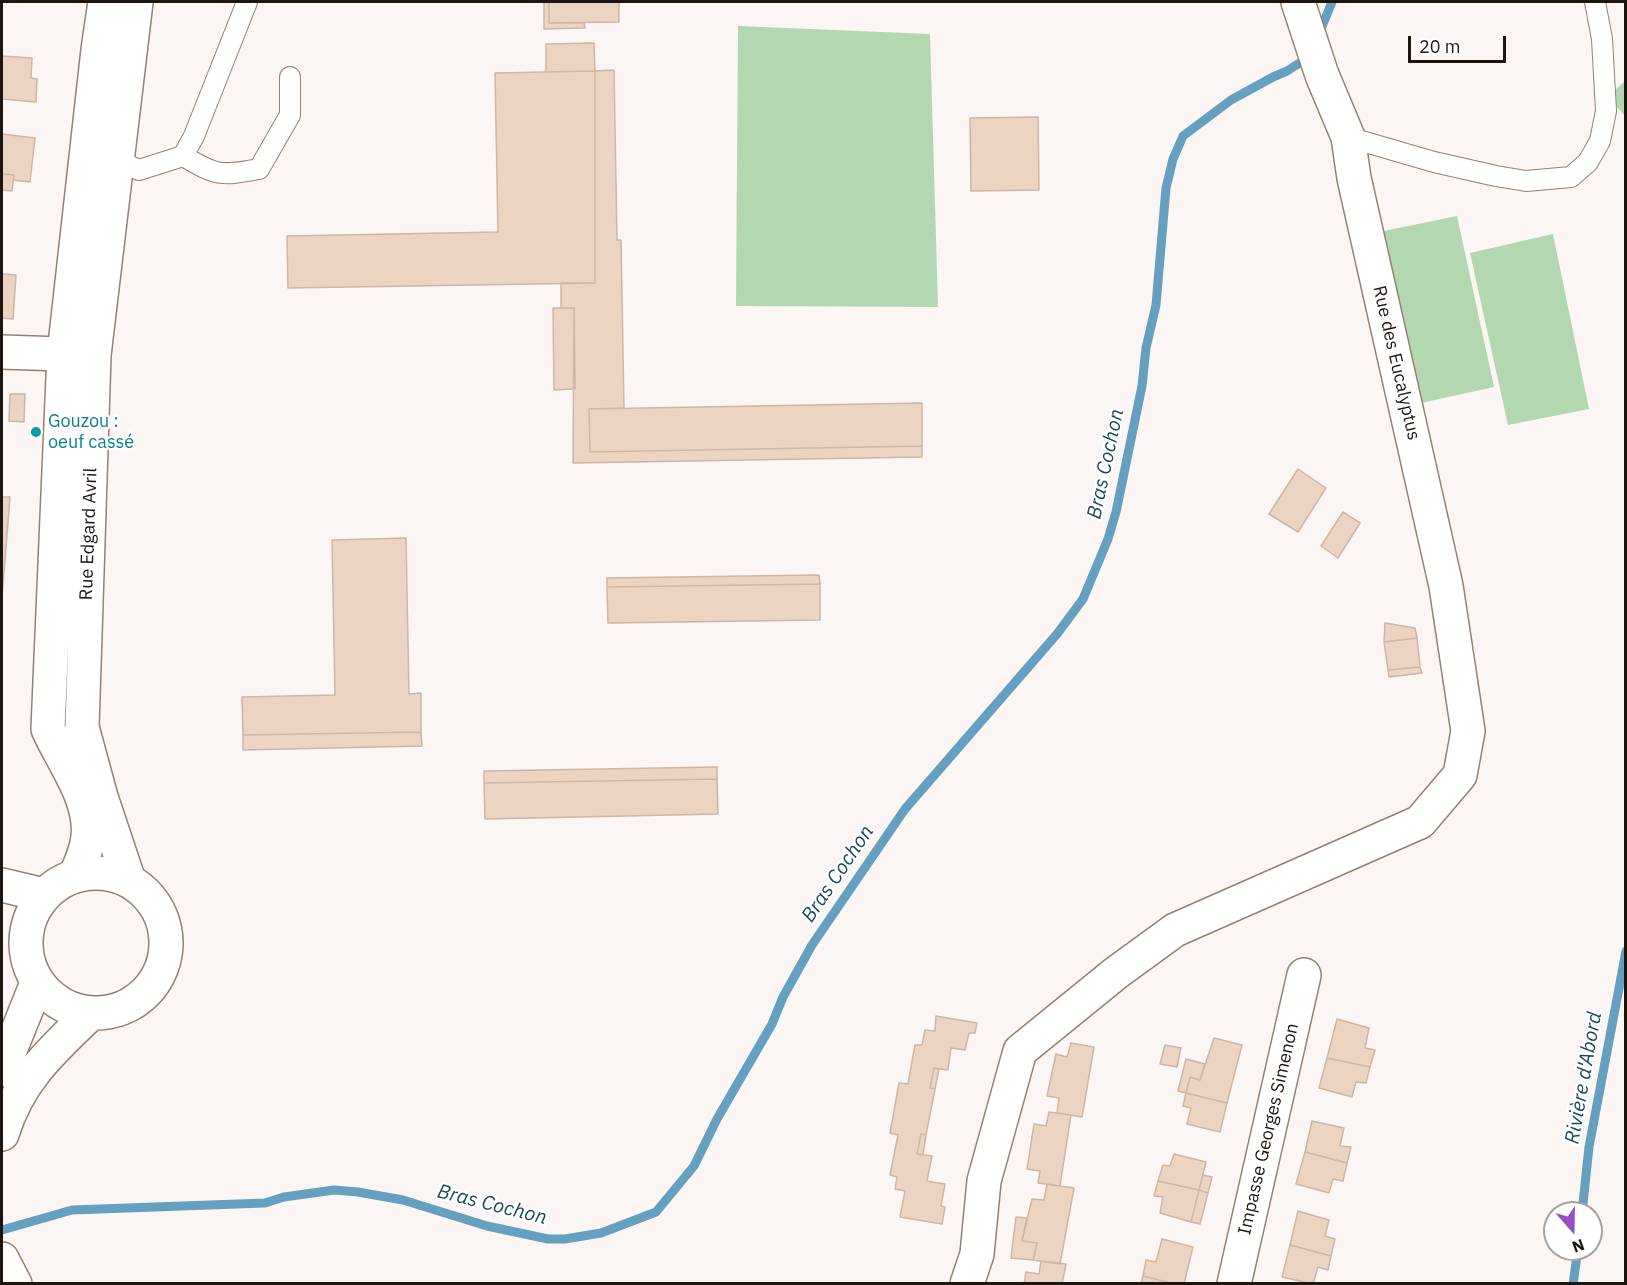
<!DOCTYPE html>
<html>
<head>
<meta charset="utf-8">
<style>
	body { margin:0 }
	#map { position:relative; width:1627px; height:1285px; overflow:hidden; background:#fbf6f3; font-family:"IBM Plex Sans",sans-serif }
	canvas { display:block }
	.frame { position:absolute; inset:0; border:3px solid #1e150f; pointer-events:none }
	.north { position:absolute; left:1543px; top:1201px; width:60px; height:60px; box-sizing:border-box; background:#fff; border:2px solid #a5a19f; border-radius:50%; rotate:160deg; font-size:16px; font-weight:700; line-height:24px; text-align:center; color:#1e150f }
	.north::after { content:''; display:block; margin:auto; width:21px; height:27px; background:#9650c4; clip-path:polygon(50% 0,100% 100%,50% 72%,0 100%) }
	.scale { position:absolute; left:1408px; top:36px; width:98px; height:27px; box-sizing:border-box; border:3px solid #1e150f; border-top:0; padding-left:8px; font-size:18px; line-height:21px; white-space:nowrap; color:#1e150f; -webkit-text-stroke:4px #fff; paint-order:stroke }
</style>
</head>
<body>
<div id="map">
<canvas width="1627" height="1285"></canvas>
<div class="frame"></div>
<div class="north">N</div>
<div class="scale">20 m</div>
</div>
<script>
const ctx = document.querySelector('canvas').getContext('2d');
ctx.lineJoin = 'round';
function fillPath(path, color) {
  ctx.fillStyle = color;
  ctx.fill(path, 'evenodd');
}
function strokePath(path, color, width, dash) {
  ctx.strokeStyle = color;
  ctx.lineWidth = width;
  ctx.lineCap = dash ? 'butt' : 'round';
  ctx.setLineDash(dash || []);
  ctx.stroke(path);
}
function label(font, color, halo, rows, align = 'center') {
  ctx.font = font + ' "IBM Plex Sans",sans-serif';
  ctx.lineWidth = 4.5;
  ctx.setLineDash([]);
  ctx.textBaseline = 'middle';
  ctx.strokeStyle = halo;
  ctx.fillStyle = color;
  for (const [text, x, y, turn = 0] of rows) {
    ctx.save();
    ctx.translate(x, y);
    ctx.rotate((+turn || 0) * Math.PI / 180);
    ctx.textAlign = isNaN(turn) ? turn : align;
    if (halo) ctx.strokeText(text, 0, 0);
    ctx.fillText(text, 0, 0);
    ctx.restore();
  }
}
const green = new Path2D(`
	M738,26l192,8 8,273 -202,-1z
	M1625,81v35l-9,-10 -2,-15z
	M1457,216l37,171 -78,17 -37,-172z
	M1553,234l36,175 -81,16 -38,-172z`);
const stream = new Path2D(`
	M1318,36l14,-34
	M1582,1213l7,-66 37,-196
	M2,1230l70,-20 193,-7 19,-6 50,-7 24,2 45,8 84,26 61,13h17l36,-6 55,-21 38,-46 23,-47 55,-95 11,-27 29,-52 93,-136 152,-175 26,-35 25,-60 8,-27 26,-126 4,-38 10,-43 10,-117 7,-29 10,-23 48,-36 42,-23 14,-6 22,-14
	M1573,1284l5,-35`);
const building = new Path2D(`
	M544,2h5v21h35l1,5 -41,1z
	M549,2h70v20l-70,1z
	M594,43l1,28 -49,1v-28z
	M2,56l30,2 -1,20 6,1 -1,23 -34,-3z
	M614,70l3,170h4l3,168 -35,1 1,43 332,-6v11l-349,6 1,-155h-13v-25h34v-212z
	M595,71v212l-307,5 -1,-52 211,-4 -3,-159z
	M1038,117l1,73 -68,1 -1,-73z
	M2,134l33,4 -5,44 -17,-2 1,-5 -12,-1z
	M2,174l12,1 -2,16 -10,-1z
	M2,274l14,1 -3,44 -11,-1z
	M553,308h21l1,81 -21,1z
	M10,394h15l-1,28 -15,-1z
	M922,403v43l-332,6 -1,-43z
	M1298,469l28,19 -28,44 -29,-18z
	M2,497h8l-8,100z
	M1343,512l17,11 -22,35 -17,-12z
	M406,538l3,156 12,-1v39l-178,3 -1,-38 93,-2 -3,-155z
	M819,575l1,9 -213,3v-9z
	M820,584v36l-212,3 -1,-36z
	M1385,623l30,5 2,10 -33,4z
	M1417,638l3,29 -32,3 -4,-28z
	M1420,667l2,6 -33,4 -1,-7z
	M421,732l1,14 -179,4v-15z
	M717,767v12l-233,4v-12z
	M717,779l1,35 -233,5 -1,-36z
	M936,1016l41,7 -2,10h-6l-4,17 -14,-2 -3,22 -14,-2 -4,20 5,1 -9,46 -5,-1 -4,20 15,2 -5,25 18,3 -4,22 4,1 -3,17 -42,-7 5,-26 -10,-2 2,-12 -7,-2 8,-40 -8,-2 9,-50 9,1 7,-39h7l3,-15 10,1z
	M1337,1019l32,9 -4,20 10,2 -5,17 -43,-9z
	M1214,1038l28,7 -15,58 -41,-10 4,-16 10,3z
	M1071,1043l23,4 -12,70 -25,-4 2,-15 -12,-2 9,-42 11,3z
	M1165,1045l16,3 -4,19 -17,-3z
	M1327,1058l43,9 -4,16 -10,-1 -4,15 -33,-9z
	M1186,1059l19,5 -5,16 -10,-3 -4,16 -8,-2z
	M934,1068l5,1 -4,20 -5,-1z
	M1186,1093l41,10 -7,29 -33,-8 4,-16 -8,-2z
	M1049,1112l22,3 -11,71 -22,-3 2,-12 -13,-2 7,-45 12,2z
	M1312,1121l32,7 -4,18 11,1 -4,16 -42,-11z
	M921,1134l5,1 -3,20 -6,-1z
	M1305,1152l42,11 -4,18 -10,-2 -4,14 -33,-9z
	M1174,1154l32,8 -7,28 -41,-9 5,-16 7,1z
	M1203,1175l9,2 -4,16 -9,-3z
	M1158,1181l41,9 -8,32 -31,-9 3,-16 -9,-1z
	M1047,1184l27,4 -14,76 -27,-4 4,-17 -15,-2 10,-42 12,1z
	M1199,1190l9,3 -8,31 -9,-2z
	M1298,1211l31,9 -4,16 10,3 -4,17 -41,-11z
	M1016,1217l11,1 -5,23 15,2 -4,17 -22,-2z
	M1162,1239l31,8 -9,37h-9l-32,-8 3,-16 10,2z
	M1290,1245l41,11 -3,14 -10,-3 -5,17 -31,-7z
	M1041,1261l25,3 -4,20h-38l2,-12 13,2z
	M1143,1276l32,8h-34z`);
const lane = new Path2D(`
	M1348,137l86,25 62,14 30,5 45,-4 17,-15 12,-21 6,-30 -4,-72 -7,-37
	M183,156l11,-20 53,-134
	M117,160l22,10 44,-14c34,20 37,20 76,13l31,-54v-38`);
const street = new Path2D(`
	M2,352l90,3
	M967,1284l10,-30 7,-73 36,-130 96,-78 59,-43 245,-108 40,-47 8,-44 -22,-145 -92,-408 -6,-41 -26,-62 -24,-73
	M1234,1284l70,-309`);
const secondary = new Path2D(`
	M26 943a70 70 0 1 1 140 0a70 70 0 1 1-140 0Z
	M75,876c6,-13 12,-26 13,-40 4,-37 -26,-75 -40,-107l16,-375 34,-304 7,-48
	M129,881l-28,-84 -19,-70 12,-372 42,-353
	M2,885l42,10
	M2,1070l35,-87
	M2,1134c16,-53 49,-83 88,-120
	M2,1259l13,25`);
const markers = [
	[36,432,6,"#0f9aa8"]
];
const streetNames = [
	["Rue des Eucalyptus",1396,363,77],
	["Rue Edgard Avril",89,534,-88],
	["Impasse Georges Simenon",1269,1129,-77]
];
const cultureNames = [
	["Gouzou :",48,422],
	["oeuf cassé",48,443]
];
const waterNames = [
	["Bras Cochon",1106,464,-78],
	["Bras Cochon",838,874,-56],
	["Rivière d'Abord",1584,1078,-80],
	["Bras Cochon",492,1205,14]
];
fillPath(green, '#b3d7b0');
strokePath(stream, '#65a0c0', 9);
fillPath(building, '#ecd4c3');
strokePath(building, '#cdb6a5', 1.5);
strokePath(lane, '#968071', 22);
strokePath(street, '#968071', 36);
strokePath(secondary, '#968071', 36);
strokePath(lane, '#fff', 20);
strokePath(street, '#fff', 33);
strokePath(secondary, '#fff', 33);
for (const [x, y, r, color] of markers) {
  const dot = new Path2D();
  dot.arc(x, y, r, 0, 2 * Math.PI);
  ctx.fillStyle = color;
  ctx.fill(dot);
  strokePath(dot, '#fff', 2);
}
label('18px', '#1e150f', '#fff', streetNames);
label('18px', '#0d838f', '#fff', cultureNames, 'left');
label('italic 20px', '#184960', '#fff', waterNames);
</script>
</body>
</html>
